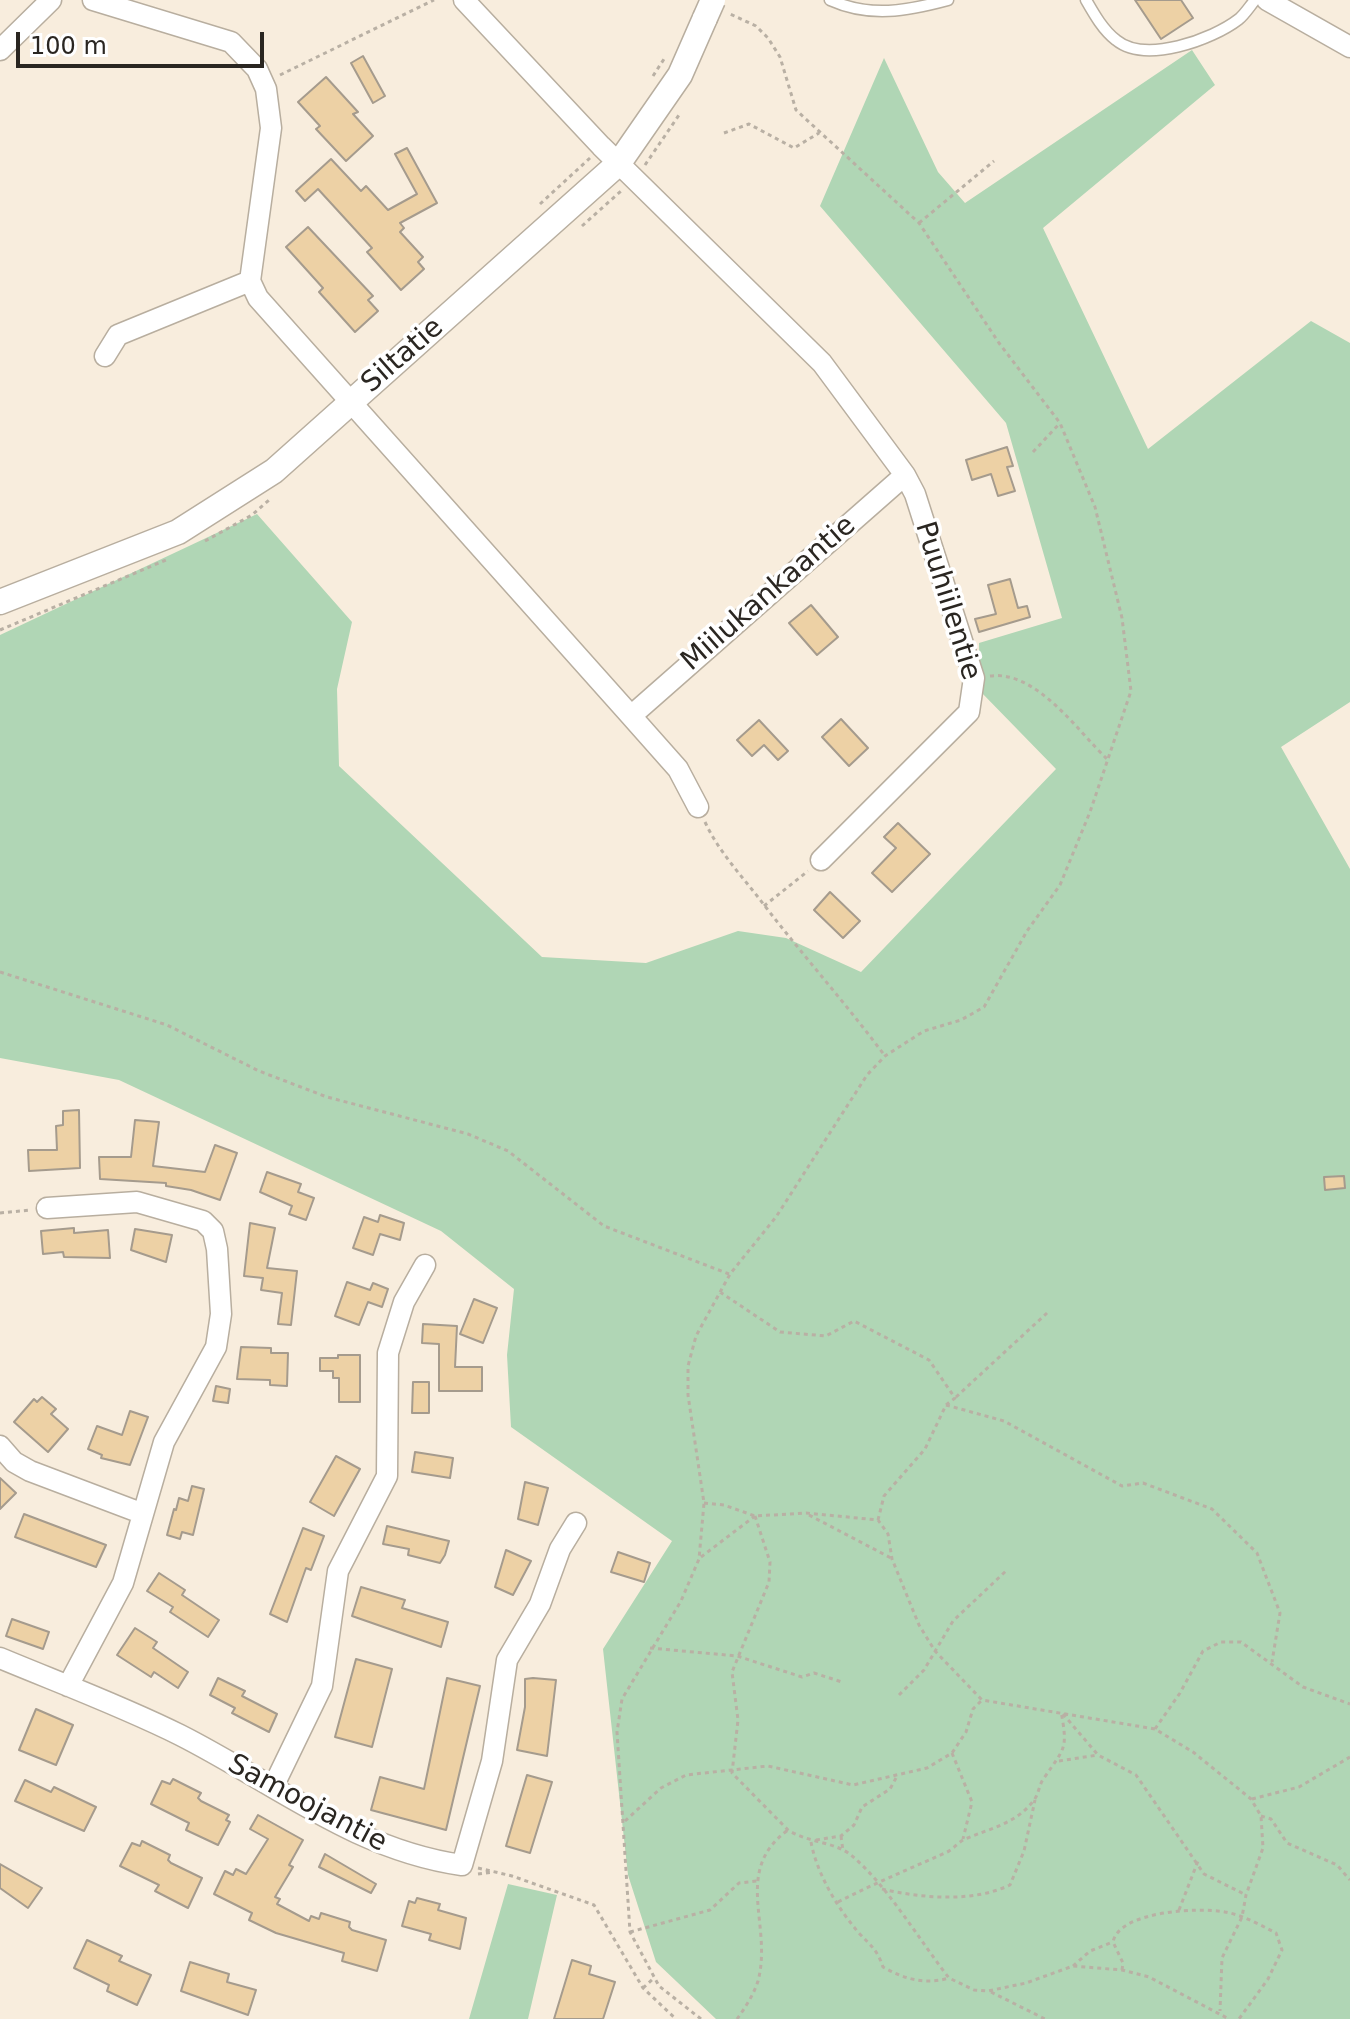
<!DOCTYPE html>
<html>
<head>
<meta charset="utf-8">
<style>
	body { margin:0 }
	#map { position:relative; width:1350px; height:2019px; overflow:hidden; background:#f8eddd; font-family:"DejaVu Sans",sans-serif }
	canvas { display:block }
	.scale { position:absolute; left:16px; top:32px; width:248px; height:36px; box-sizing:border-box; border:4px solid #2a2621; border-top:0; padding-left:10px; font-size:24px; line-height:28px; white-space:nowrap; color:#2a2621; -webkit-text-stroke:6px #fff; paint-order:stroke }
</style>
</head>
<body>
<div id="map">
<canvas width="1350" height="2019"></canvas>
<div class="scale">100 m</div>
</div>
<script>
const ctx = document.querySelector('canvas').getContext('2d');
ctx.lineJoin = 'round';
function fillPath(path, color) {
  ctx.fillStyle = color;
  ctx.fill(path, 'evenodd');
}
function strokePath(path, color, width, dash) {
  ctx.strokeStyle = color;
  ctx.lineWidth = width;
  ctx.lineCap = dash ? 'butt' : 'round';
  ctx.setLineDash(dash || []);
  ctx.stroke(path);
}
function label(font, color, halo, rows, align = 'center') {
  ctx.font = font + ' "DejaVu Sans",sans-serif';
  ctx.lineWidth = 7;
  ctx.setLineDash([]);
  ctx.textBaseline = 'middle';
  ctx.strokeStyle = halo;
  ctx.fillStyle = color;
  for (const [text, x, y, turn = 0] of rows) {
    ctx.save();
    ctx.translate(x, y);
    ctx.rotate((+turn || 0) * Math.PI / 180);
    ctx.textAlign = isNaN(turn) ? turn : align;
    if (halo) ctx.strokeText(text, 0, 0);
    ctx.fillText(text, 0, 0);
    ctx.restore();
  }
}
const green = new Path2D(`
	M1192,50l23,35 -172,143 105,221 163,-128 39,22v359l-69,45 69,122v1150h-634l-60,-57 -28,-87 -25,-226 69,-108 -161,-114 -4,-72 7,-66 -73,-58 -322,-151 -119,-22v-423l257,-121 95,108 -15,67 2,77 203,191 104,6 92,-32 48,7 75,34 195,-203 -76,-78 -1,-48 83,-25 -56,-195 -186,-217 64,-148 54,114 27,31z
	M508,1884l49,11 -29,124h-59z`);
const building = new Path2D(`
	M1135,0h46l12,18 -32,21z
	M363,56l22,40 -12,7 -22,-40z
	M326,77l32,35 -5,2 20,22 -27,25 -30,-32 4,-3 -22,-24z
	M407,148l30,55 -37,20 4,5 -4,4 23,25 -5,5 6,7 -23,21 -34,-38 5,-4 -54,-59 -13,12 -9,-10 35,-32 30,32 5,-5 22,24 29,-16 -22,-40z
	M308,227l65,69 -5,4 10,11 -23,21 -36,-40 4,-4 -37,-41z
	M1007,447l6,19 -6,1 8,24 -17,5 -7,-22 -19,6 -6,-20z
	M1010,579l8,29 9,-2 3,11 -51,15 -4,-13 21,-5 -8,-29z
	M811,605l27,32 -21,18 -28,-32z
	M841,719l27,29 -19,18 -27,-29z
	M759,720l29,31 -10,9 -14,-15 -12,11 -15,-16z
	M898,823l32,31 -38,38 -20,-19 24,-25 -12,-11z
	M830,892l30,29 -17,17 -29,-28z
	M79,1110l1,58 -51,3 -1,-21h29l-1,-24 7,-1v-14z
	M135,1120l24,2 -6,44 52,6 10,-27 22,8 -17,47 -29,-10 -25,-4v-3l-66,-4 -1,-22h32z
	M267,1172l34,12 -3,8 16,6 -8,22 -17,-6 3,-8 -32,-14z
	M1344,1176l1,12 -20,2 -1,-13z
	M380,1215l24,8 -4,17 -20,-6 -7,21 -20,-7 11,-31 14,5z
	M250,1223l25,5 -8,40 30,3 -6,54 -13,-1 4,-31 -21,-3 2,-12 -19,-2z
	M74,1228v5l34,-3 2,28 -46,-1 -1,-5 -20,2 -2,-23z
	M135,1229l37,6 -6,27 -35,-12z
	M347,1282l23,8 3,-7 15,6 -6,18 -14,-5 -9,23 -24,-9z
	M474,1299l23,9 -14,35 -23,-9z
	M423,1324l34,2 -2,41h27v24h-43v-47l-17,-1z
	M241,1347l30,1v5h17l-1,33 -17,-1v-5l-33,-1z
	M338,1355h22v47h-21v-24h-6v-7h-13v-13h18z
	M413,1382h16v31h-17z
	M216,1386l14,3 -2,14 -15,-2z
	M42,1397l14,12 -5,5 17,15 -20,23 -34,-30 20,-23 3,3z
	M130,1411l18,6 -18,48 -29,-7 1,-3 -14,-6 9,-23 25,9z
	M415,1452l38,6 -3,20 -38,-6z
	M336,1456l24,13 -26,47 -24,-14z
	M0,1478l16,15 -16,16z
	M525,1482l23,6 -10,37 -20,-6z
	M192,1486l12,3 -11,46 -11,-3 -2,7 -13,-4 7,-26 2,1 3,-12 9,3z
	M24,1514l82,31 -10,22 -81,-30z
	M387,1526l62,15 -4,14 -5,8 -32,-8 1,-6 -26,-5z
	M303,1528l21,8 -13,34 -5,-2 -19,54 -17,-8z
	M506,1550l25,11 -18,34 -18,-8z
	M618,1552l32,11 -6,19 -33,-10z
	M159,1573l26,17 -3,5 37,25 -11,17 -38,-25 3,-5 -26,-16z
	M361,1587l44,13 -3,8 46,14 -7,25 -89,-31z
	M12,1619l37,13 -6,17 -37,-13z
	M135,1628l22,14 -4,6 35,24 -10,16 -24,-16 -3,5 -34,-22z
	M356,1659l36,10 -20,78 -37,-10z
	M218,1678l27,13 -3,5 35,18 -8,18 -37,-19 3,-5 -25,-13z
	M447,1678l33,8 -34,144 -75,-20 9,-33 44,12z
	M533,1678l23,2 -9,76 -30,-6 8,-43v-28z
	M36,1709l37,16 -17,40 -37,-15z
	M527,1775l25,7 -22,71 -24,-7z
	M173,1779l28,14 -3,5 3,3 28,14 -3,5 4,2 -12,23 -32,-15 3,-7 -38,-19 11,-23 8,3z
	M25,1780l26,12 3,-5 42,20 -12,24 -69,-30z
	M258,1815l45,25 -14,25 4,2 -18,30 5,2 -3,5 32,17 2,-5 8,3 2,-6 29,9 -1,5 3,3 34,10 -9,31 -35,-10 2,-8 -68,-20 -27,-13 3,-7 -38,-19 11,-23 8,4 3,-6 10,5 22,-35 -18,-10z
	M142,1841l28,14 -2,5 3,3 31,15 -14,30 -33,-17 4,-6 -39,-19 12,-23 8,3z
	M325,1854l51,30 -5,9 -52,-26z
	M0,1864l42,24 -14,20 -28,-20z
	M417,1898l23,6 -2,6 28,8 -6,31 -31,-9 2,-6 -29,-8 7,-25 6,2z
	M87,1940l35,16 -3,5 32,14 -14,30 -30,-14 2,-6 -35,-17z
	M572,1960l19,6 -2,8 26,8 -12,37h-49z
	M190,1962l39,12 -2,8 29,8 -8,25 -67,-24z`);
const path = new Path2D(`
	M280,75l154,-75
	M653,76l11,-17
	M724,133l25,-9 45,24 25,-15
	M645,165l34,-50
	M540,204l50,-46
	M919,223l75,-62
	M582,226l39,-35
	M1033,452l27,-29
	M205,541l47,-26 17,-15
	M0,630l166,-70
	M990,676c46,-6 87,54 117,83
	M705,822c13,28 34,51 53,75 41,54 86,104 127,159
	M764,906l44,-35
	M0,972l167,53 92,46 68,26 141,37 40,17 96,75 125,48
	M0,1213l31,-3
	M720,1292l60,40 46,4 28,-15 75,39 26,38 -9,7 -21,44 -41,47 -6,24
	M956,1397l91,-84
	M946,1405l58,16 118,65 21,-3 69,26 45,44 23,60 -8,49
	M704,1503l20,2 31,11 51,-3 72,7 10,14 4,25 27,66 16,26 47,49 173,29 38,23 58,47 10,17 2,32 -17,47 -4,22 -20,41 -2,53
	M809,1515l82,43
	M755,1516l15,46 -1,20 -37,90 6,48 -6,53 56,57c18,12 47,12 63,25 37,31 68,85 98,123l25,12 14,1 38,-8 47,-17 49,4 27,7 80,42
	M701,1557l54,-41
	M650,1648l87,8 65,21 12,-4 28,9
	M899,1695l25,-25 29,-49 55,-52
	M1063,1714l35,41 38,20 68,99 42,21
	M1155,1729l25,-36 23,-42 18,-9h20l62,45 47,17
	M952,1753l20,49 -9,37
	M1059,1761l39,-6
	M1252,1799l47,-12 51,-30
	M1261,1816l10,3 16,24 50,22 13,15
	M625,1821l36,-33 25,-13 82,-9 85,19 74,-17 25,-15 14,-21 7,-23 9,-9
	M841,1836l2,15
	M816,1840l25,-4 13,-11 8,-18 28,-18 6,-11
	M811,1842c6,32 26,65 47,90 12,13 19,17 25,35 21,12 42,18 66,11
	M478,1868l34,8 82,29 49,83 33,31
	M478,1874l16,-2
	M882,1889c39,9 90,14 128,-4l14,-34 11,-51
	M838,1902c35,-18 71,-33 107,-49 8,-3 13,-11 20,-14 26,-11 51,-15 69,-39 5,-6 5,-16 10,-22 21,-31 24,-28 17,-67
	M1179,1910l19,-49
	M630,1932l80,-22 29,-27 18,-2
	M1073,1966l17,-15 23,-9
	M1122,1970l1,-7 -10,-21c6,-31 86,-35 112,-30 18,3 35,13 51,21l6,17 -14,29 -29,40
	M643,1988l11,-10
	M991,1992l54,27
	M701,2019l-42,-33 -29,-54 -13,-200 5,-33 59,-98 18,-42 5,-56 -16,-108v-29l8,-30 34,-62 46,-57 91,-142 18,-19 39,-25 37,-11 23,-13 43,-76 33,-46 30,-73 41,-121 -9,-73 -27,-111 -35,-84 -61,-80 -80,-120 -123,-113 -16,-53 -12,-19 -12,-12 -28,-13
	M737,2019c8,-11 17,-25 21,-38 15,-56 -26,-110 30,-151`);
const service = new Path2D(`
	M830,0c40,18 77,11 118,0
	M1086,0c8,14 17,30 30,40 29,24 96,0 123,-21 6,-5 11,-13 16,-19`);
const minor = new Path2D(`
	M93,0l138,42 26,27 9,20 5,39 -21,153 8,17 373,418 274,-241 -83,-112 -221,-217 -137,-146
	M1267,0l83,47
	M0,50l51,-50
	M105,356l13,-21 132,-54
	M631,716l47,53 20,38
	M821,860l148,-148 5,-34 -59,-184 -10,-19
	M47,1208l90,-6 66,19 10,10 4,18 4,65 -5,33 -52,95 -41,141 -55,103
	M0,1446l14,16 16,9 111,42
	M0,1658c60,25 122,48 180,77 95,48 175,115 282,130l30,-104 15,-101 33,-56 20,-55 16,-26
	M274,1785l48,-99 16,-115 49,-95 1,-123 16,-51 21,-37`);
const tertiary = new Path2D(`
	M0,602l178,-70 96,-61 345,-308 61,-88 25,-57`);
const tertiaryBridge = new Path2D(`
	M705,18l8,-18`);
const streetNames = [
	["Siltatie",403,356,-41],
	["Miilukankaantie",769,594,-41],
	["Puuhiilentie",947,601,73],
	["Samoojantie",307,1804,28]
];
fillPath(green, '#b0d6b5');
fillPath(building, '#edd1a5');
strokePath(building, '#a59b8d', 2);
strokePath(service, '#b8ae9f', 13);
strokePath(minor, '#b8ae9f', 23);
strokePath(tertiary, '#b8ae9f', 27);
strokePath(path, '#b9b0a4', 3, [4, 4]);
strokePath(service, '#fff', 10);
strokePath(minor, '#fff', 20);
strokePath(tertiary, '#fff', 24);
strokePath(tertiaryBridge, '#b8ae9f', 27, []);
strokePath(tertiaryBridge, '#fff', 24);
label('28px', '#2a2621', '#fff', streetNames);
</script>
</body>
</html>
